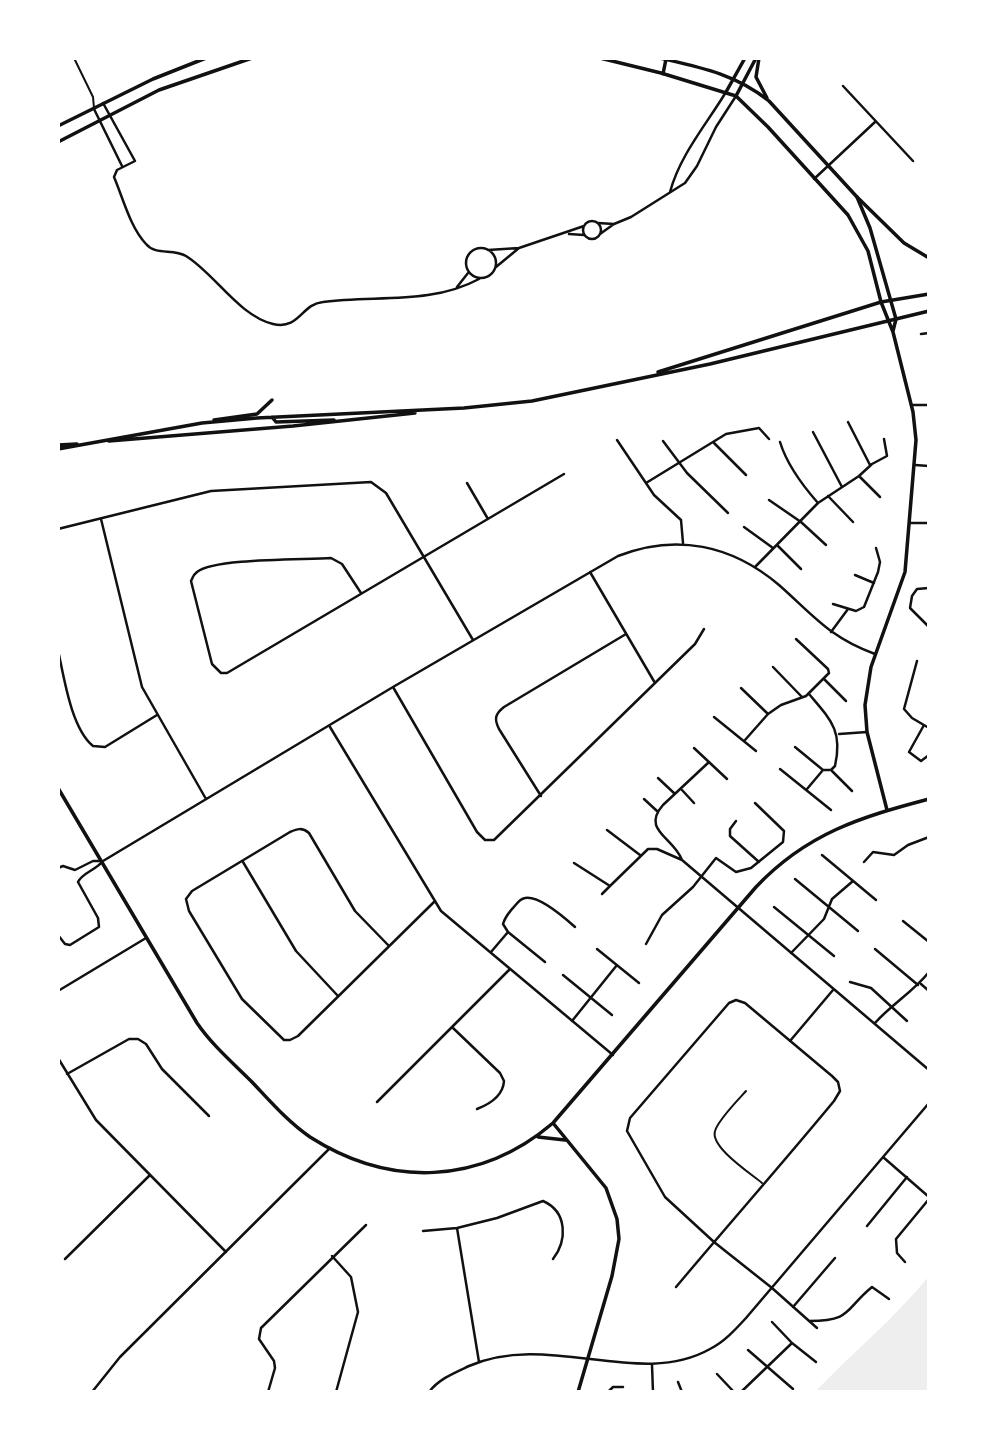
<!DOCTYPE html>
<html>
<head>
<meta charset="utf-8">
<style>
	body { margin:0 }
	#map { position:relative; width:987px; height:1450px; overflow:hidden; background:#fff; font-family:Helvetica,sans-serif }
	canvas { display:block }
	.frame { position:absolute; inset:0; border:60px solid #fff; pointer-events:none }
</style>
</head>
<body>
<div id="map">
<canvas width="987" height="1450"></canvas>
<div class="frame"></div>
</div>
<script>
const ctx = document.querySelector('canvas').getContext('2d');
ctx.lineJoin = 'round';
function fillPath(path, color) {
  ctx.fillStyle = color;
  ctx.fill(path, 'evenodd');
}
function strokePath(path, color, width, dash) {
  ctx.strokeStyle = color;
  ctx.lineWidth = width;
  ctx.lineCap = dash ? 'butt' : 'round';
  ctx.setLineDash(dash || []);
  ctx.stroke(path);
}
const green = new Path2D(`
	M929,1276v116h-114c37,-39 80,-74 114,-116z`);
const service = new Path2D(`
	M74,58l19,39 1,11
	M746,1091c-8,9 -28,29 -31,40 -5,16 35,42 47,52`);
const minor = new Path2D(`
	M843,86l70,75
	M103,103l32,58 -18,9 -3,7c9,21 16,50 32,67 10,12 27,4 40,12 28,17 53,60 87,68 27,6 28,-20 50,-22 52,-7 108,3 156,-23
	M94,109l28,57
	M814,179l61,-57
	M670,192c10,-37 36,-67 56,-100
	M583 230a9 9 0 1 1 18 0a9 9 0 1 1-18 0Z
	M598,223l16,1 17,-7 54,-34 12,-17 19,-39 20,-31
	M569,234l15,1
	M600,234l14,-10
	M466 263a15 15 0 1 1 30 0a15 15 0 1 1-30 0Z
	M488,250l31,-2
	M496,267l23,-19 65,-22
	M457,287l11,-14
	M921,334l8,-1
	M911,405h18
	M848,422l22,43
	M813,432l29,55
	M617,440l37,55 27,25 2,23
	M663,441l24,32 41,40
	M780,442c7,23 23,44 38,61
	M714,443l32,32
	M915,465l14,1
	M860,477l20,20
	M467,483l21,36
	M646,483l80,-49 33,-6 10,11
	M828,496l25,26
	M769,500l32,22 25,23
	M101,519l41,168 64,112
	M910,523h19
	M744,527l29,21
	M58,529l153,-38 160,-9 15,11 87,147
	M777,545l24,24
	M755,567l63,-64 41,-27 13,-12 15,-8 -3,-17
	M590,572l65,111
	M855,575l19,8
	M929,588l-12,1 -5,7 -2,12 19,19
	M361,593l-19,-29 -11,-6c-27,2 -116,0 -134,14 -4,3 -4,5 -6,9l21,83 9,9h6l337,-199
	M833,604l23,7 8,-4 14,-35 2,-10 -4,-14
	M831,632l17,-23
	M58,650c6,27 13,78 35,96l12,1 52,-32
	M917,661l-13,48 8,9 17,10
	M773,667l29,30
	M824,679l22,22
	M393,687l84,145 8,8h9l201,-196 9,-15
	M741,688l27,26
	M714,717l42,34
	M924,725l-15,27 12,9 8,-6
	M330,727l111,184 172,144
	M839,734l28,-2
	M745,740l23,-26 13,-9 25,-9 23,-23 -1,-4 -32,-30
	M795,747l28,23h8l4,-4c8,-35 -4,-46 -26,-72
	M694,748l33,31
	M780,769l51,41
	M832,771l20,20
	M658,778l17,16
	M807,789l16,-19
	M682,790l12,13
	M541,796l-42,-67c-5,-10 -4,-15 5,-22l122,-73
	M644,799l13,12
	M736,821l-6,8v7l29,26
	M607,830l33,25
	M822,855l54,45
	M682,860c-9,-23 -41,-30 -19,-55l46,-43
	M243,862l53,89 42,45
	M864,862l9,-10 21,3 14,-10 21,-8
	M574,863l36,23 38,-37h9l25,11 247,210
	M58,868l5,-2 12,4 18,-9h7
	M795,879l63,52
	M602,894l8,-8
	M774,907l60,49
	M903,921l26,21
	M508,932l37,30
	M58,935l7,9 5,1 29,-18 -1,-9 -20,-36c4,-9 18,-12 25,-21l290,-174 225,-131c58,-23 114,-11 161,29 34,30 51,53 96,69
	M646,944l16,-29 31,-28 23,-29 20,14 15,-4 32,-26 1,-11 -29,-28
	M389,946l-34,-35 -46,-78c-7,-6 -12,-4 -19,-1l-98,59 -6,8 3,12 53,88 42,41h6l8,-4 136,-134
	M597,949l42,34
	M875,949l43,36
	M491,952l17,-20 -5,-8c2,-7 5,-10 9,-15 4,-4 7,-10 13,-11 14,-3 40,20 50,29
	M791,953l33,-34 8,-20 21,-18
	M563,975l49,40
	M850,982l21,6 36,33
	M921,984l8,7
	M58,991l88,-53
	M572,1021l45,-56
	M875,1023c17,-19 38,-31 54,-51
	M453,1028l47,45 4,8c-1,15 -14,23 -27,28
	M790,1041l43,-51
	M58,1058l38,62 130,132
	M67,1074l62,-35h9l8,5 16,25 47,47
	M377,1102l133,-133
	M883,1157l46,40
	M867,1226l40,-49
	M457,1228l22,134
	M423,1231l34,-3 40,-10 46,-17c25,11 24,40 10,58
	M332,1256l19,21 7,35 -22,80
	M65,1259l85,-84
	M905,1262l-8,-9 -1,-14 33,-40
	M676,1287c52,-62 106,-123 158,-186l6,-10 -2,-9 -6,-6 -87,-73 -9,-3 -7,3 -99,115 -3,13 38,66 49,45 58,46 45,40
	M793,1307l42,-49
	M809,1321c43,0 35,-11 63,-34l17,12
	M772,1322l20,21 24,19
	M748,1350l45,39
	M652,1365l1,27
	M717,1374l17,18
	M678,1382l4,10
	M92,1392l28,-35 210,-209
	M268,1392l7,-24 -1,-7 -15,-22 2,-11 105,-103
	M429,1392c10,-13 25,-19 40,-26 80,-35 170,23 241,-17 14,-7 25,-19 36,-31l183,-215
	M608,1392l5,-5h10
	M741,1392l51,-49`);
const tertiary = new Path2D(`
	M600,58l61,15 75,23 32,31 80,88 20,36 13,51 12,30 20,80 3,28 -11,132 -34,95 -6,38 2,27 20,78
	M660,58c39,9 76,16 109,43l88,96 13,31 26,91 -3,12
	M759,58l-3,19 11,21
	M663,74l3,-15
	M726,92l19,-34
	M736,96l20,-38
	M58,126l95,-47 53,-21
	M58,142l101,-52 93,-32
	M58,788l139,235c15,22 36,40 55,59 18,19 36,40 58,55 80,51 170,48 243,-14l203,-236c51,-54 105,-70 173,-88
	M553,1123l53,65 11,31 2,20 -7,37 -34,116
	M538,1137l27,3`);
const secondary = new Path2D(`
	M857,197l47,46 25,15
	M658,372l223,-70 48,-8
	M272,417l4,5 58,-2
	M214,420l43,-6 15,-14
	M109,441l184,-15 122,-13
	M58,445l19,-1
	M58,449l144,-26 55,-5 207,-10 68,-7 178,-37 219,-53`);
fillPath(green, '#eee');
strokePath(service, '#111', 2);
strokePath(minor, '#111', 2.5);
strokePath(tertiary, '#111', 3.5);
strokePath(secondary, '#111', 3.5);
</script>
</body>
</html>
